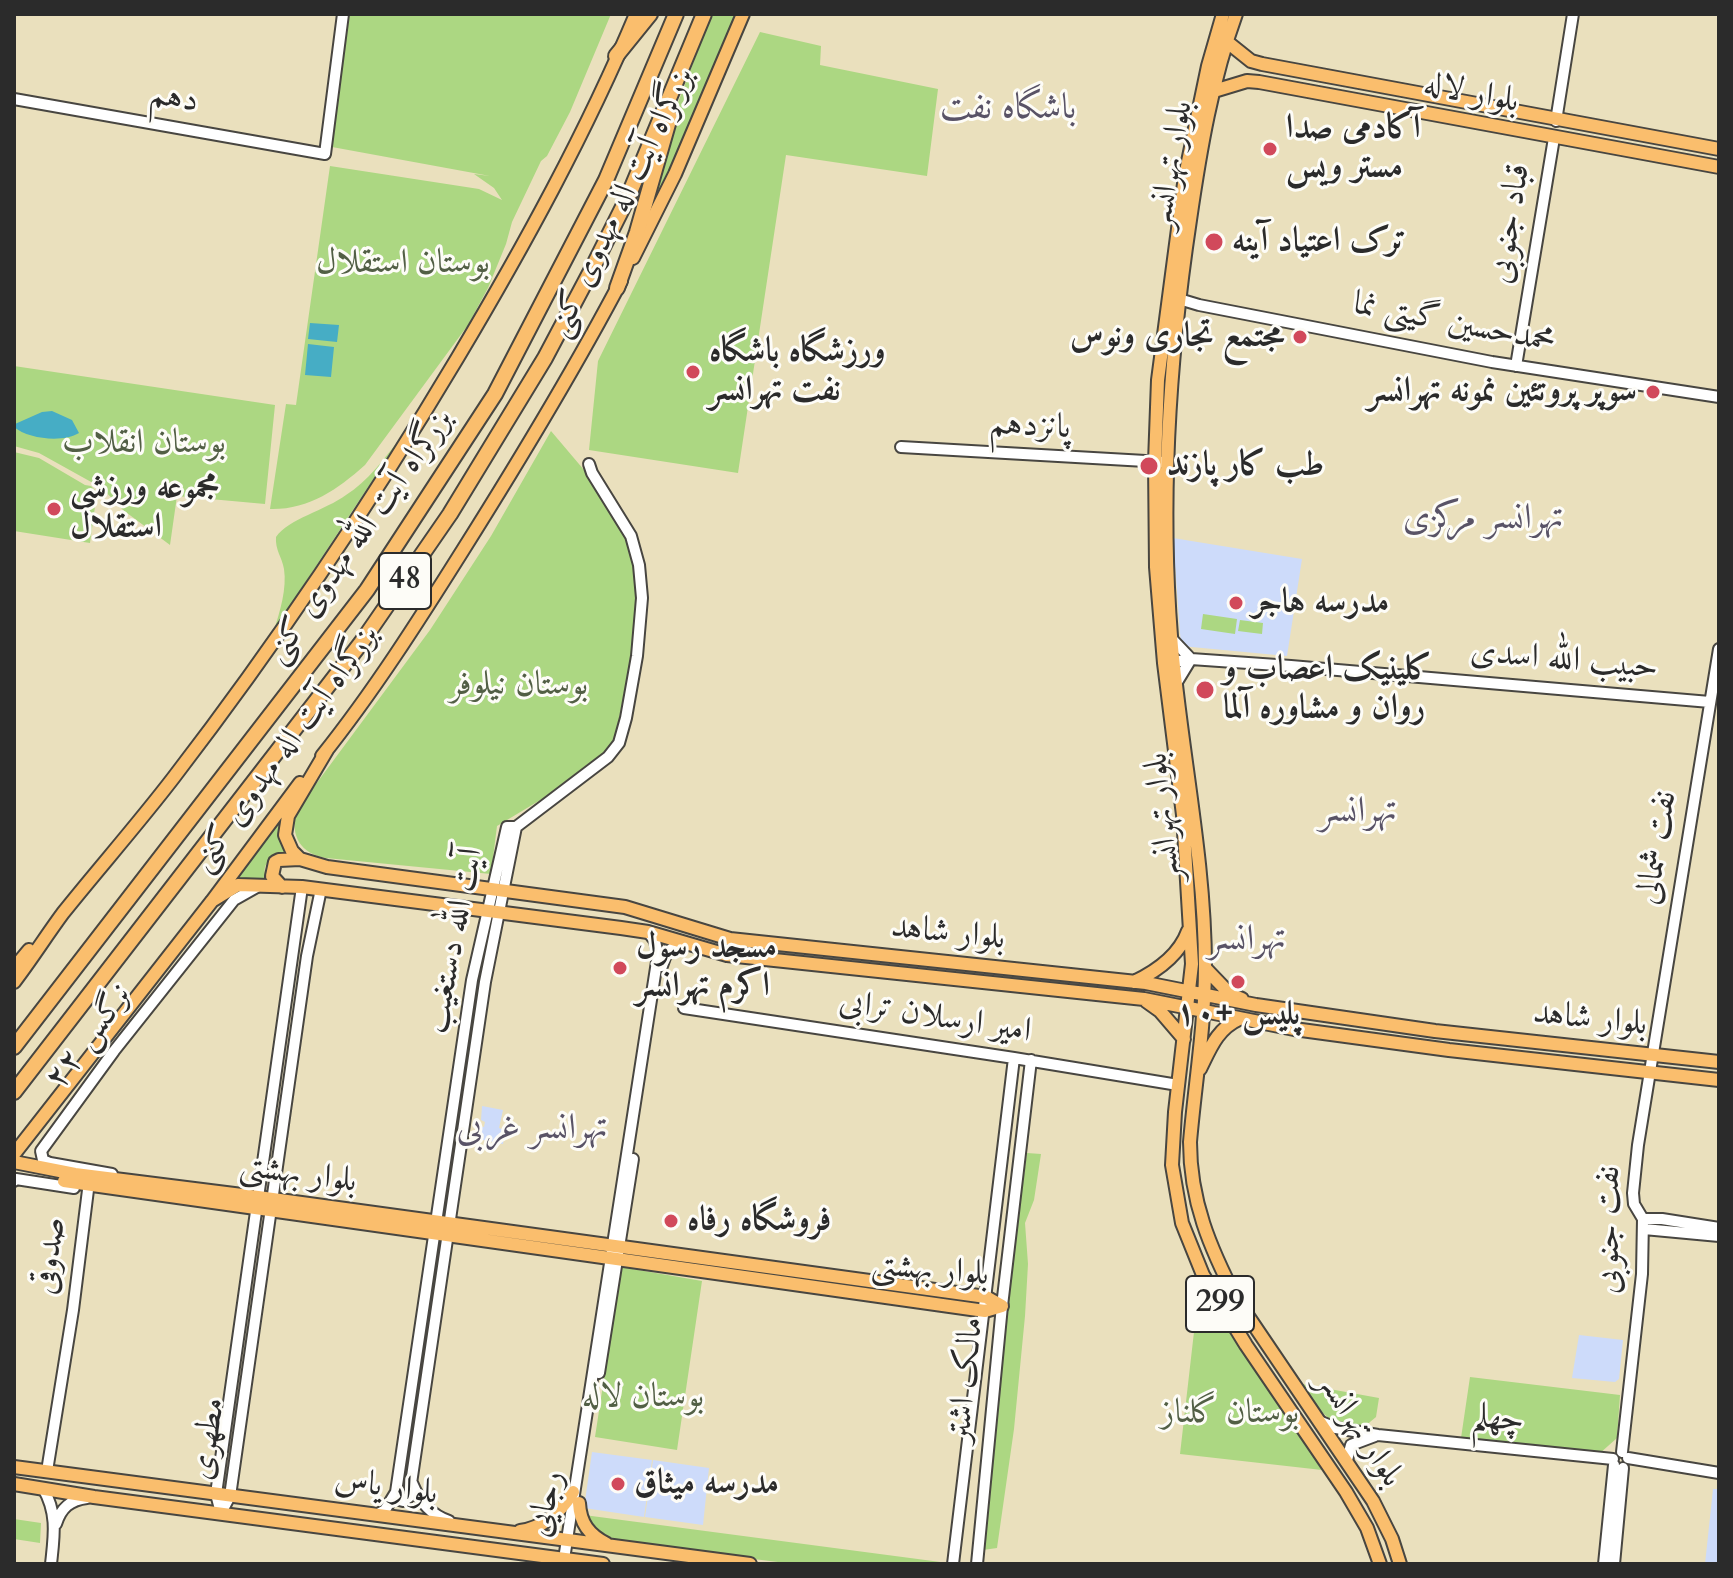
<!DOCTYPE html>
<html>
<head>
<meta charset="utf-8">
<style>
	body { margin:0 }
	#map { position:relative; width:1733px; height:1578px; overflow:hidden; background:#eae0bd; font-family:Cardo,serif }
	canvas { display:block }
	.frame { position:absolute; inset:0; border:16px solid #2b2b2b; pointer-events:none }
</style>
</head>
<body>
<div id="map">
<canvas width="1733" height="1578"></canvas>
<div class="frame"></div>
</div>
<script>
const ctx = document.querySelector('canvas').getContext('2d');
ctx.lineJoin = 'round';
function fillPath(path, color) {
  ctx.fillStyle = color;
  ctx.fill(path, 'evenodd');
}
function strokePath(path, color, width, dash) {
  ctx.strokeStyle = color;
  ctx.lineWidth = width;
  ctx.lineCap = dash ? 'butt' : 'round';
  ctx.setLineDash(dash || []);
  ctx.stroke(path);
}
function label(font, color, halo, rows, align = 'center') {
  ctx.font = font + ' Cardo,Amiri,serif';
  ctx.lineWidth = 6;
  ctx.setLineDash([]);
  ctx.textBaseline = 'middle';
  ctx.strokeStyle = halo;
  ctx.fillStyle = color;
  for (const [text, x, y, turn = 0] of rows) {
    ctx.save();
    ctx.translate(x, y);
    ctx.rotate((+turn || 0) * Math.PI / 180);
    ctx.textAlign = isNaN(turn) ? turn : align;
    if (halo) ctx.strokeText(text, 0, 0);
    ctx.fillText(text, 0, 0);
    ctx.restore();
  }
}
const built = new Path2D(`
	M1173,538l129,21 -15,97 -106,-10z
	M482,1106l21,4 -4,18 6,2 -2,14 -25,-5v-13l6,1 1,-5 -4,-2z
	M1579,1335l44,5 -4,39 -4,3 -43,-4z
	M592,1452l60,8 -8,57 -60,-9z
	M653,1460l56,8 -6,57 -58,-8z
	M1713,1489h6v75h-14z`);
const green = new Path2D(`
	M347,14h264l-41,98 -23,44 -6,5 -29,61 -6,22 -18,44 -20,37 -103,140c-28,25 -57,45 -95,44l16,-105 10,1 34,-239 149,23 23,11 -8,-12 -20,-14 16,2 -158,-29z
	M712,14h26l-69,158 -29,60 32,-114z
	M760,32l61,14 -1,19 118,24 -11,87 -141,-21 -48,318 -149,-23 9,-89z
	M14,366l261,39 -10,99 -88,-8 -7,49 -47,-35 -21,-22 -63,-35 -25,-7z
	M551,431l50,59 19,33 13,33 5,43 -7,56 -15,80 -8,14 -66,50 -45,27 -6,48 -165,-16c-25,-4 -36,-22 -30,-47l134,-181 61,-94z
	M399,440l-125,190c6,-18 13,-42 10,-61 -2,-12 -9,-19 -8,-32 12,-18 50,-27 70,-42 22,-14 37,-35 53,-55z
	M14,452l25,6 46,27 6,1 6,6 -7,51 -76,-12z
	M1203,614l34,5 -2,15 -34,-5z
	M1240,620l23,3 -1,11 -24,-3z
	M285,815l5,40c-18,1 -33,8 -21,28l-41,4z
	M1027,1153l14,1 -7,46 -9,23 3,41 -3,52 -11,113 -17,119 -14,2 23,-243z
	M621,1267l81,14 -25,169 -82,-13z
	M1201,1287l31,50 90,133 -142,-16 18,-157z
	M1470,1377l150,18 -3,43 -18,16 -138,-16z
	M1302,1384l77,14 -3,19 -12,10c-42,-4 -38,-11 -62,-43z
	M584,1515l364,48 -154,1 -178,-22 -20,-10z
	M14,1519l27,4 -1,20 -26,-4z`);
const water = new Path2D(`
	M310,323l29,2 -2,17 -29,-3z
	M308,344l26,3 -3,30 -26,-2z
	M52,411l20,9 7,13c-16,10 -51,6 -65,-6l1,-3 27,-12z`);
const minor = new Path2D(`
	M14,99l311,55 18,-140
	M1556,121l17,-107
	M1179,299l20,6 293,57 227,35
	M1516,366l38,-228
	M901,447l262,15
	M1171,638l20,21 -14,23
	M1174,662l17,-3 100,7 419,36
	M662,966l5,-14 14,-10
	M684,1008l330,50 164,27
	M112,1174l-62,-11 -7,-3 -2,-9 73,-100 120,-151 23,-13
	M14,1181l2,-2 58,9
	M1643,1219h19l57,9
	M1644,1229l75,7
	M599,1373l34,-214
	M1321,1422l15,6 42,7 235,24
	M1622,1452l20,-178 1,-55 -9,-15 -1,-11 5,-48 81,-496
	M1628,1458l91,15
	M1347,1460l4,-15 24,-9
	M47,1471l26,-161 15,-120
	M412,1483c7,17 18,32 37,38
	M43,1488c15,26 11,48 8,76
	M396,1492l3,8 4,1 6,-4 76,-515 31,-155
	M221,1513l9,-17 77,-540 14,-67
	M221,1513l-5,-19 86,-607
	M376,1515l9,-5 11,-18 76,-512 35,-153h9l92,-70 11,-14 7,-25 11,-62 5,-58 -3,-33 -8,-29 -39,-63 -3,-9
	M56,1524c5,-16 14,-24 31,-26
	M564,1559l94,-604 -3,-14 -7,-9
	M953,1564l61,-506
	M977,1564l25,-258 29,-246
	M1604,1564l10,-99
	M1614,1564l9,-96`);
const major = new Path2D(`
	M1223,14l-15,52 -23,110 -27,204 -3,82 1,105 8,96 19,152 9,149 -17,148 -3,53 10,58 21,52 43,70 100,147 21,36 13,36
	M1236,14c-24,66 -36,137 -46,206 -21,139 -30,276 -19,416 9,111 34,220 34,331 0,58 -10,117 -15,175 0,59 20,106 47,158l136,201 19,38 8,25
	M1226,41l25,20 11,3 457,85
	M1214,91l33,-10 12,1 460,85
	M633,258l42,-84 68,-160
	M327,750l-39,66 -3,19 7,16 8,8 27,8 298,40 105,32 416,44 110,22 179,26 284,31
	M322,756c52,-65 97,-136 141,-206 56,-89 109,-176 158,-269
	M282,887l-10,-11 3,-14 4,-2 21,-1
	M212,901l26,-16 64,2 319,41 27,4 79,23 417,44 150,30 155,21 270,30
	M14,968l15,-18
	M1205,968l25,26 12,5
	M14,982c17,-22 32,-46 49,-69 36,-45 75,-89 111,-136 103,-134 197,-274 284,-420 66,-111 128,-224 178,-343
	M1134,982c23,-11 45,-26 54,-51
	M1146,1001l14,10 24,28
	M1200,1069c10,-20 17,-40 39,-50
	M14,1154l198,-253 88,-118
	M14,1162l61,12 183,23 728,100 16,9
	M64,1181l921,130 17,-5
	M14,1467l736,97
	M14,1484l80,13 509,67
	M579,1503c1,20 10,32 28,41
	M520,1531c24,-3 41,-20 53,-39`);
const highway = new Path2D(`
	M616,56l34,-42
	M617,288l20,-56 33,-115
	M14,1047l353,-457 128,-196 111,-214 70,-166
	M14,1092l347,-449 89,-129 95,-156 46,-87 37,-74 76,-183`);
const markers = [
	[1270,149,8,"#d1495b"],
	[1214,242,10,"#d1495b"],
	[1300,337,8,"#d1495b"],
	[693,372,8,"#d1495b"],
	[1653,392,8,"#d1495b"],
	[1149,466,10,"#d1495b"],
	[54,509,8,"#d1495b"],
	[1236,603,8,"#d1495b"],
	[1205,690,10,"#d1495b"],
	[620,968,8,"#d1495b"],
	[1238,982,8,"#d1495b"],
	[671,1221,8,"#d1495b"],
	[618,1484,8,"#d1495b"]
];
const shields = [
	[405,581,52],
	[1220,1304,68]
];
const shieldNames = [
	["48",405,581],
	["299",1220,1304]
];
const streetNames = [
	["بلوار لاله",1471,94,11],
	["دهم",174,99,10],
	["بلوار تهرانسر",1172,165,-80],
	["بزرگراه آیت اله مهدوی کنی",622,203,-64],
	["قباد جنوبی",1511,224,-81],
	["محمدحسین گیتی نما",1454,324,11],
	["پانزدهم",1030,427,3],
	["بزرگراه آیت الله مهدوی کنی",360,537,-55],
	["حبیب الله اسدی",1564,661,5],
	["بزرگراه آیت اله مهدوی کنی",286,749,-54],
	["بلوار تهرانسر",1164,817,-96],
	["نفت شمالی",1658,848,-81],
	["بلوار شاهد",948,934,6],
	["آیت الله دستغیب",455,941,-79],
	["امیر ارسلان ترابی",935,1018,9],
	["بلوار شاهد",1590,1020,6],
	["نرگس ۲۲",90,1037,-53],
	["بلوار بهشتی",298,1175,8],
	["نفت جنوبی",1610,1230,-90],
	["صدوقی",51,1256,-83],
	["بلوار بهشتی",930,1271,5],
	["مالک اشتر",967,1380,-84],
	["چهلم",1498,1420,5],
	["بلوار تهرانسر",1359,1430,57],
	["مطهری",209,1439,-81],
	["بلوار یاس",386,1488,8],
	["رجایی",547,1504,-77]
];
const poiNames = [
	["آکادمی صدا",1286,129],
	["مستر ویس",1286,168],
	["ترک اعتیاد آینه",1232,242],
	["مجتمع تجاری ونوس",1284,337,"right"],
	["ورزشگاه باشگاه",709,352],
	["نفت تهرانسر",709,391],
	["سوپر پروتئین نمونه تهرانسر",1637,392,"right"],
	["طب کار پازند",1167,466],
	["مجموعه ورزشی",70,489],
	["استقلال",70,528],
	["مدرسه هاجر",1252,603],
	["کلینیک اعصاب و",1223,670],
	["روان و مشاوره آلما",1223,709],
	["مسجد رسول",636,948],
	["اکرم تهرانسر",636,987],
	["پلیس +۱۰",1238,1015,"center"],
	["فروشگاه رفاه",687,1221],
	["مدرسه میثاق",634,1484]
];
const parkNames = [
	["بوستان استقلال",403,264],
	["بوستان انقلاب",144,444],
	["بوستان نیلوفر",519,686],
	["بوستان لاله",643,1398],
	["بوستان گلناز",1230,1414]
];
const neighbourhoodNames = [
	["باشگاه نفت",1008,110],
	["تهرانسر مرکزی",1483,520],
	["تهرانسر",1358,813],
	["تهرانسر",1247,941],
	["تهرانسر غربی",532,1130]
];
fillPath(built, '#cddbfa');
fillPath(green, '#acd782');
fillPath(water, '#46adc5');
strokePath(minor, '#484641', 14);
strokePath(major, '#484641', 16);
strokePath(highway, '#484641', 18);
strokePath(minor, '#fff', 10);
strokePath(major, '#fabe6d', 12);
strokePath(highway, '#fabe6d', 14);
for (const [x, y, r, color] of markers) {
  const dot = new Path2D();
  dot.arc(x, y, r, 0, 2 * Math.PI);
  ctx.fillStyle = color;
  ctx.fill(dot);
  strokePath(dot, '#fdfcf7', 3);
}
for (const [x, y, w] of shields) {
  const box = new Path2D();
  box.roundRect(x - w / 2, y - 28, w, 56, 6);
  ctx.fillStyle = '#fdfcf7';
  ctx.fill(box);
  strokePath(box, '#2b2b2b', 2);
}
label('bold 32px', '#2b2b2b', null, shieldNames);
label('34px', '#2b2b2b', '#fdfcf7', streetNames);
label('bold 34px', '#2b2b2b', '#fdfcf7', poiNames, 'left');
label('34px', '#525f45', '#fdfcf7', parkNames);
label('36px', '#595366', '#fdfcf7', neighbourhoodNames);
</script>
</body>
</html>
